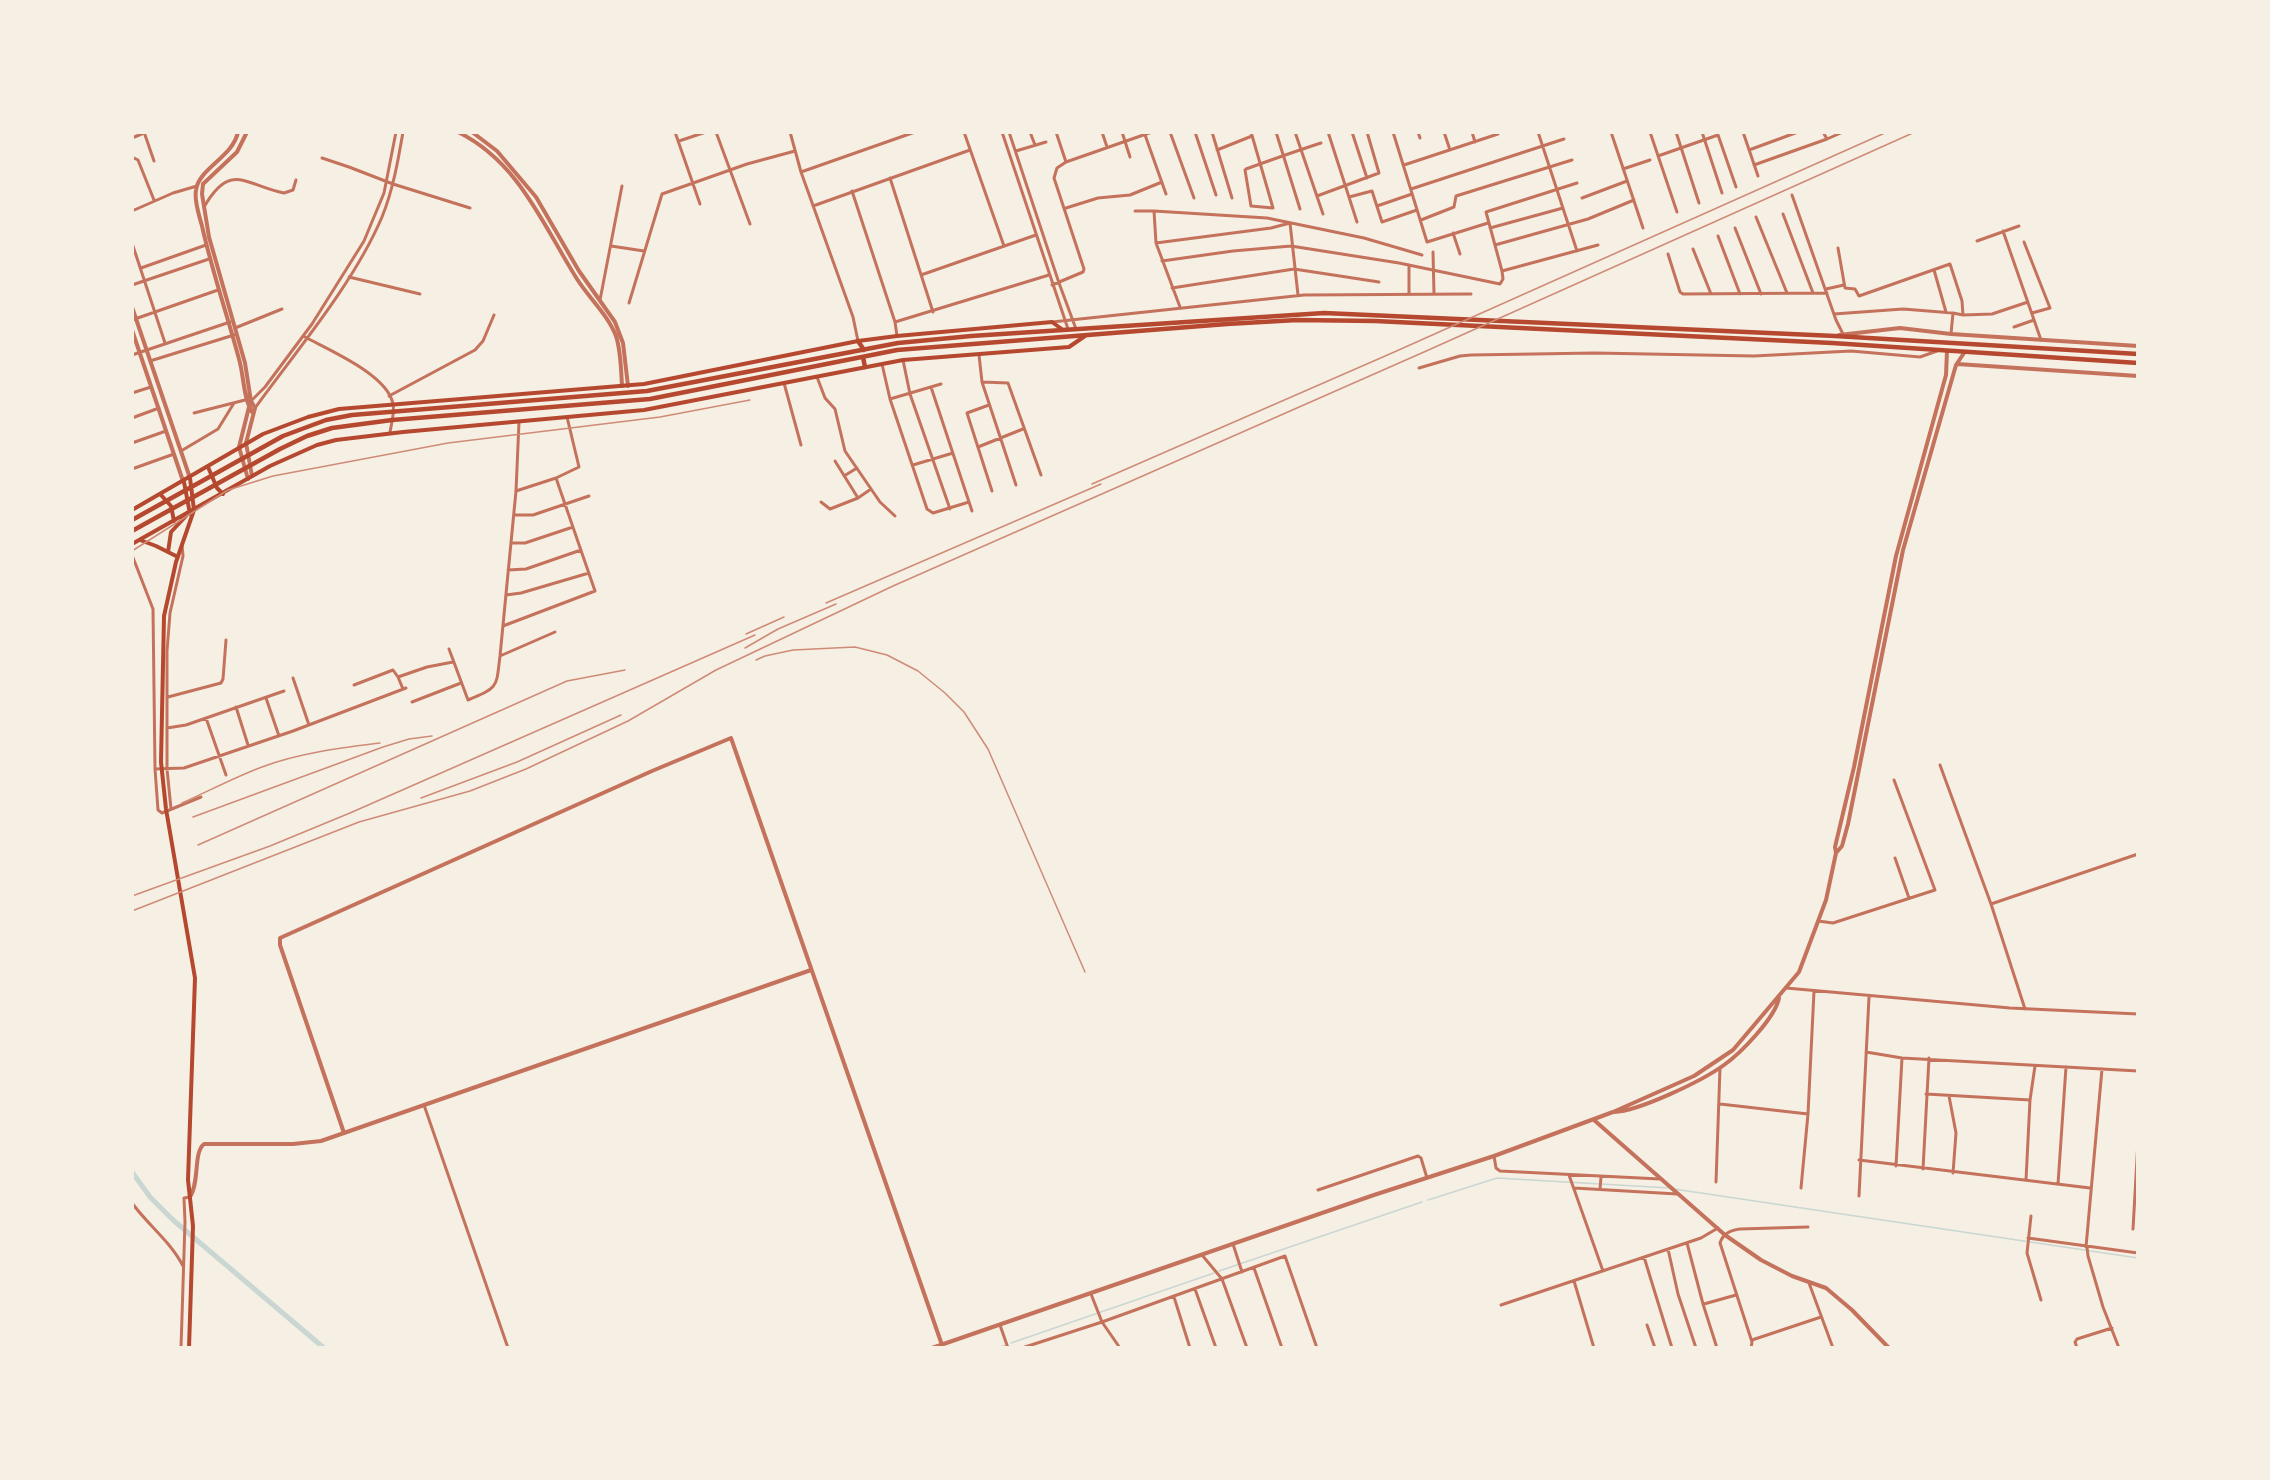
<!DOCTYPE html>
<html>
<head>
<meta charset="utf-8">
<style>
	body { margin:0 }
	#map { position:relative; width:2270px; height:1480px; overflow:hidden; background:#f6efe4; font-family:"Sofia Sans Condensed",sans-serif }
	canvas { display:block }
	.frame { position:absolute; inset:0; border:134px solid #f6efe4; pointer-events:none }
</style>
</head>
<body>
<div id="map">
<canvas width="2270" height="1480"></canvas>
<div class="frame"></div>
</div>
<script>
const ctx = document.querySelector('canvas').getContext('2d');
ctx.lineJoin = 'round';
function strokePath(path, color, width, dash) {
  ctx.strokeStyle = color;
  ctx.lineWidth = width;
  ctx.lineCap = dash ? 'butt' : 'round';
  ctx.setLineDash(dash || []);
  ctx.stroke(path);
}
const stream = new Path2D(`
	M1674,1189l464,69
	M1428,1200l69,-22 173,10
	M1219,1271l203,-69
	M1011,1343l203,-70
	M997,1348l9,-3`);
const canal = new Path2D(`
	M132,1172l18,25 23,23 151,128`);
const minor = new Path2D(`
	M144,132l10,29
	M675,132l25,72
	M716,132l34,92
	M790,132l11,40 52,145 5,24
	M964,132l40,114
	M1002,132l66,197
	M1009,132l50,151 17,46
	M1030,132l5,13
	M1056,132l10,30
	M1102,132l5,15
	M1122,132l8,25
	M1144,132l22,62
	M1170,132l24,66
	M1195,132l21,63
	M1212,132l20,66
	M1251,132l22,76 -22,-2 -6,-36 1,-1c25,-9 50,-18 75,-26
	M1276,132l24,77
	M1295,132l28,82
	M1328,132l29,90
	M1352,132l15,46
	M1393,132l34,110 61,-19
	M1418,132l2,6
	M1444,132l6,18
	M1472,132l3,10
	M1538,132l39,119
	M1611,132l32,96
	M1650,132l27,80
	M1676,132l23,71
	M1702,132l20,61
	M1717,132l19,55
	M1743,132l15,44
	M1823,132l4,7 16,-7
	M132,138l12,-5
	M679,141l27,-9
	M1217,150l35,-14
	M1749,150l49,-18
	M1016,151l30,-9
	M1658,156l60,-21
	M132,157l6,3 16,40
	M322,158l27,9 44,17 77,24
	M1404,165l94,-31
	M1754,165l73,-26
	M1623,169l27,-9
	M801,172l114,-40
	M890,178l43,134
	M1411,189l153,-50
	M852,191l43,131 154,-47
	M1792,195l44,125 7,14
	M1317,196l62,-23 -12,-41
	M1349,197l23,-6 10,31 35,-12
	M1582,198l45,-17
	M813,206l157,-56
	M1377,206l35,-12
	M204,207c27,-47 42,-21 80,-14l9,-3 3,-10
	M1066,208l32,-10 32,-3 32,-13
	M132,211l41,-18 24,-7
	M1135,211h19
	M1783,214l30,79
	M1756,217l31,76
	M1421,220l33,-13 2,-11 116,-36
	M1490,228l73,-20
	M1735,228l26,66
	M2003,231l38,109
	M1453,233l7,21
	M1718,236l22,58
	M1977,241l42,-15
	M2024,242l26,66 -18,5
	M132,243l33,100
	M1156,243l115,-15 19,-5 8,72
	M1495,245l93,-26 46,-19
	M611,246l33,5
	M1838,248l7,40 10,1 4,7 91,-32 12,37 1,14 -10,-2 -2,21
	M1693,249l18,45
	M1433,252l1,42
	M1668,254l12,38 3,2 144,-1
	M1162,261l71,-10 58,-5 108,17 101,21 3,-5 -1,-8 -16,-59 91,-29
	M1409,265v28
	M141,268l65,-23
	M1934,270l12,42
	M1502,271l96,-26
	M921,275l115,-40
	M349,277l71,17
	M132,285l77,-26
	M1052,285l31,-13 1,-3 -30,-91 3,-10 9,-6 86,-30
	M1172,288l122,-19 85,13
	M1826,289l18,-4
	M600,300l22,-114
	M629,303l33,-109 85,-30 48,-13
	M1180,307l-24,-64 -2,-32 113,7 97,20 58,17
	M1834,314l69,-5 50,4
	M1963,315l29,-1 36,-12
	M132,320l86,-30
	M895,322l2,14
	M1052,322l252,-27 167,-1
	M2014,327l20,-7
	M235,328l47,-19
	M305,337c24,13 83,38 88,67 2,9 -2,20 -3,29
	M132,355l98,-33
	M979,355l3,27 26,1 33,92
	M903,360l7,34 40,115
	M150,361l84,-26
	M882,364l8,35 37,110 6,4 36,-11
	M1419,368l41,-12 11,-1 124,-2 159,3 97,-5 69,6 17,-6
	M817,377l8,21 10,11 10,42 35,51 15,14
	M982,382l34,103
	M784,383l17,62
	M931,387l41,124
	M132,393l19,-6
	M389,396l86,-46 8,-9 11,-26
	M890,399l51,-15
	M251,401l14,-14 47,-63 52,-83 20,-48 12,-61
	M989,405l-22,8 25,78
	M255,408c42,-58 99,-125 127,-191 11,-27 16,-56 21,-85
	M194,413l51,-13
	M132,418l27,-10
	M132,443l34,-12
	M978,447l45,-18
	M181,451l37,-22 16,-26
	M835,461l23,37
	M913,465l40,-12
	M132,469l42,-15
	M844,476l13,-8
	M516,491l40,-13 23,-11 -12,-50
	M821,502l9,7 28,-11 13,-9
	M514,515h19l56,-19
	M511,543h14l48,-16
	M132,555l21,54 2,160 3,41 4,3 39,-16
	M508,570l18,-1 55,-19
	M506,595l15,-2 68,-20
	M503,626l92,-35 -39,-113
	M449,649l19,51c31,-13 28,-12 32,-44l16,-165 3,-69
	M500,656l55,-24
	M398,677l5,12
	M293,678l16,47
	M354,685l39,-15 5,7 29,-10 26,-5
	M168,697l53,-14 2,-4 3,-39
	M266,698l13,38
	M412,702l49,-19
	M236,707l12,38
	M206,718l20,57
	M167,728l19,-3 98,-34
	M1940,765l51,139 34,105
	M155,769l29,-1 109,-37 113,-43
	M171,809l-4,-40v-118l3,-38 13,-57 -1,-11
	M1895,858l14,40
	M1991,904l147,-50
	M1818,921l15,2 102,-33 -41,-110
	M1786,988l224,20 128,6
	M1866,1052l36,6 236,13
	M1926,1094l104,6
	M1949,1096l7,37 -3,40
	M1720,1104l88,10
	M424,1105l84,243
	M1494,1156l2,12 4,3 160,8
	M1859,1160l231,28
	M1896,1166l6,-108
	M1923,1169l6,-111
	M1569,1175l34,96
	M2026,1180l4,-80 5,-34
	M1716,1182l4,-114
	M2058,1184l8,-117
	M1574,1188l103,6
	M1801,1188l7,-74 6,-123
	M1600,1189l1,-12
	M1318,1190l100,-34 3,2 6,20
	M1859,1196l10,-199
	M132,1203c16,22 39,39 51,63
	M2031,1216l-4,37 14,47
	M2133,1229l5,-88
	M2028,1238l110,15
	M1687,1243l16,61 14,44
	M1233,1244l9,28
	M2086,1247l16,-178
	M2087,1247l1,9 15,51 16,41
	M1668,1249l10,45 18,54
	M1202,1255l20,24 25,69
	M1644,1257l28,91
	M1254,1268l28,80
	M1574,1281l20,67
	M1809,1283l24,65
	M1195,1289l21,59
	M1091,1294l11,28 18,26
	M1174,1297l16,51
	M1704,1304l32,-9
	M1501,1305l200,-67 17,-10
	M1000,1325l8,23
	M1647,1325l8,23
	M1752,1340l69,-23
	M181,1348l4,-126 -1,-24 6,-1
	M1022,1348l80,-26 183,-66 32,92
	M1751,1348l1,-6 -32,-99c3,-10 11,-13 20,-14l68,-2
	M2077,1348l-2,-6 2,-3 35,-11`);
const tertiary = new Path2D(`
	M238,132c-5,25 -39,36 -42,58 -2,11 3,25 6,36 10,45 25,88 37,133 5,17 4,38 13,53
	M247,132l-10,20 -34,32 -1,10 7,43 36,126 6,38 4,7 -9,35 6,33
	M458,132c61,30 85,93 119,147 12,19 31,36 39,57 5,15 5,34 6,50
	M472,132l25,19 39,46 43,74 36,51 8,21 5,43
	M132,307l58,171
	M132,330l51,151
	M1839,335l61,-7 51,6 187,12
	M1957,364l181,12
	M248,479l-9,-32 10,-40
	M1836,853l6,-7 6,-22 55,-274 53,-185 8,-12
	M1614,1112c25,-1 88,-31 110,-47 17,-12 51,-47 55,-67
	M1594,1120l131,115 36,25 31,16 34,12 26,22 37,38
	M344,1133l-64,-188v-7l372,-167 79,-33 211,607
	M190,1197c10,-16 3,-44 14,-53h89l28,-3 490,-171
	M932,1348l442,-153 120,-39 119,-44 81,-36 39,-26 66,-78 27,-72 10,-47 -1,-6 19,-80 42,-211 50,-181 1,-24`);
const secondary = new Path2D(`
	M208,467l9,21 6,6
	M184,482l6,32
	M161,495l10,11 3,15
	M132,510l131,-76 45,-17 31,-8 305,-25 214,-43 39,-5 155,-14 11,8
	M140,540l16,6 22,11
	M132,544l138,-78 47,-21 19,-5 67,-8 241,-22 259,-50 166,-13 16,-11
	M168,552l3,-20 15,-16
	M189,1348l4,-122 -5,-46 7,-202 -29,-169 -5,-47 3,-146 12,-54 18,-52 -4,-32`);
const trunk = new Path2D(`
	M858,341l6,9
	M863,357l2,10
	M132,520l151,-84 43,-16 26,-5 295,-24 251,-48 73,-7 353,-23 511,23 303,18
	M132,531l148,-82 27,-13 25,-8 60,-8 258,-21 247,-49 330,-26 70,-4 78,1 457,22 306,20`);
const rail = new Path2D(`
	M1092,484l300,-131 495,-221
	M132,551l96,-61 45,-14 175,-33 212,-26 90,-17
	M826,603l275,-119
	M746,634l38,-17
	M745,648l33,-19 58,-25
	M756,660l9,-4 28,-6 62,-3 32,8 31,16 27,22 19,19 24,37 97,223
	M421,798l96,-36 104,-47
	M182,803c27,-12 53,-26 80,-36 37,-14 79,-19 118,-24
	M193,817l190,-70 26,-8 23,-3
	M198,845l369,-164 58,-11
	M132,896l138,-50 80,-33 405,-178
	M132,911l227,-89 111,-31 56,-22 102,-48 88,-51 177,-84 531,-234 491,-220`);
strokePath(stream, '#c9d6d2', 1.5);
strokePath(canal, '#c9d6d2', 5);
strokePath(minor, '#c5725c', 3);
strokePath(tertiary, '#c5725c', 4);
strokePath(secondary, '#b5482f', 4);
strokePath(trunk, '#b5482f', 4.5);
strokePath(rail, '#cf8b77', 1.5);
</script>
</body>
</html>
